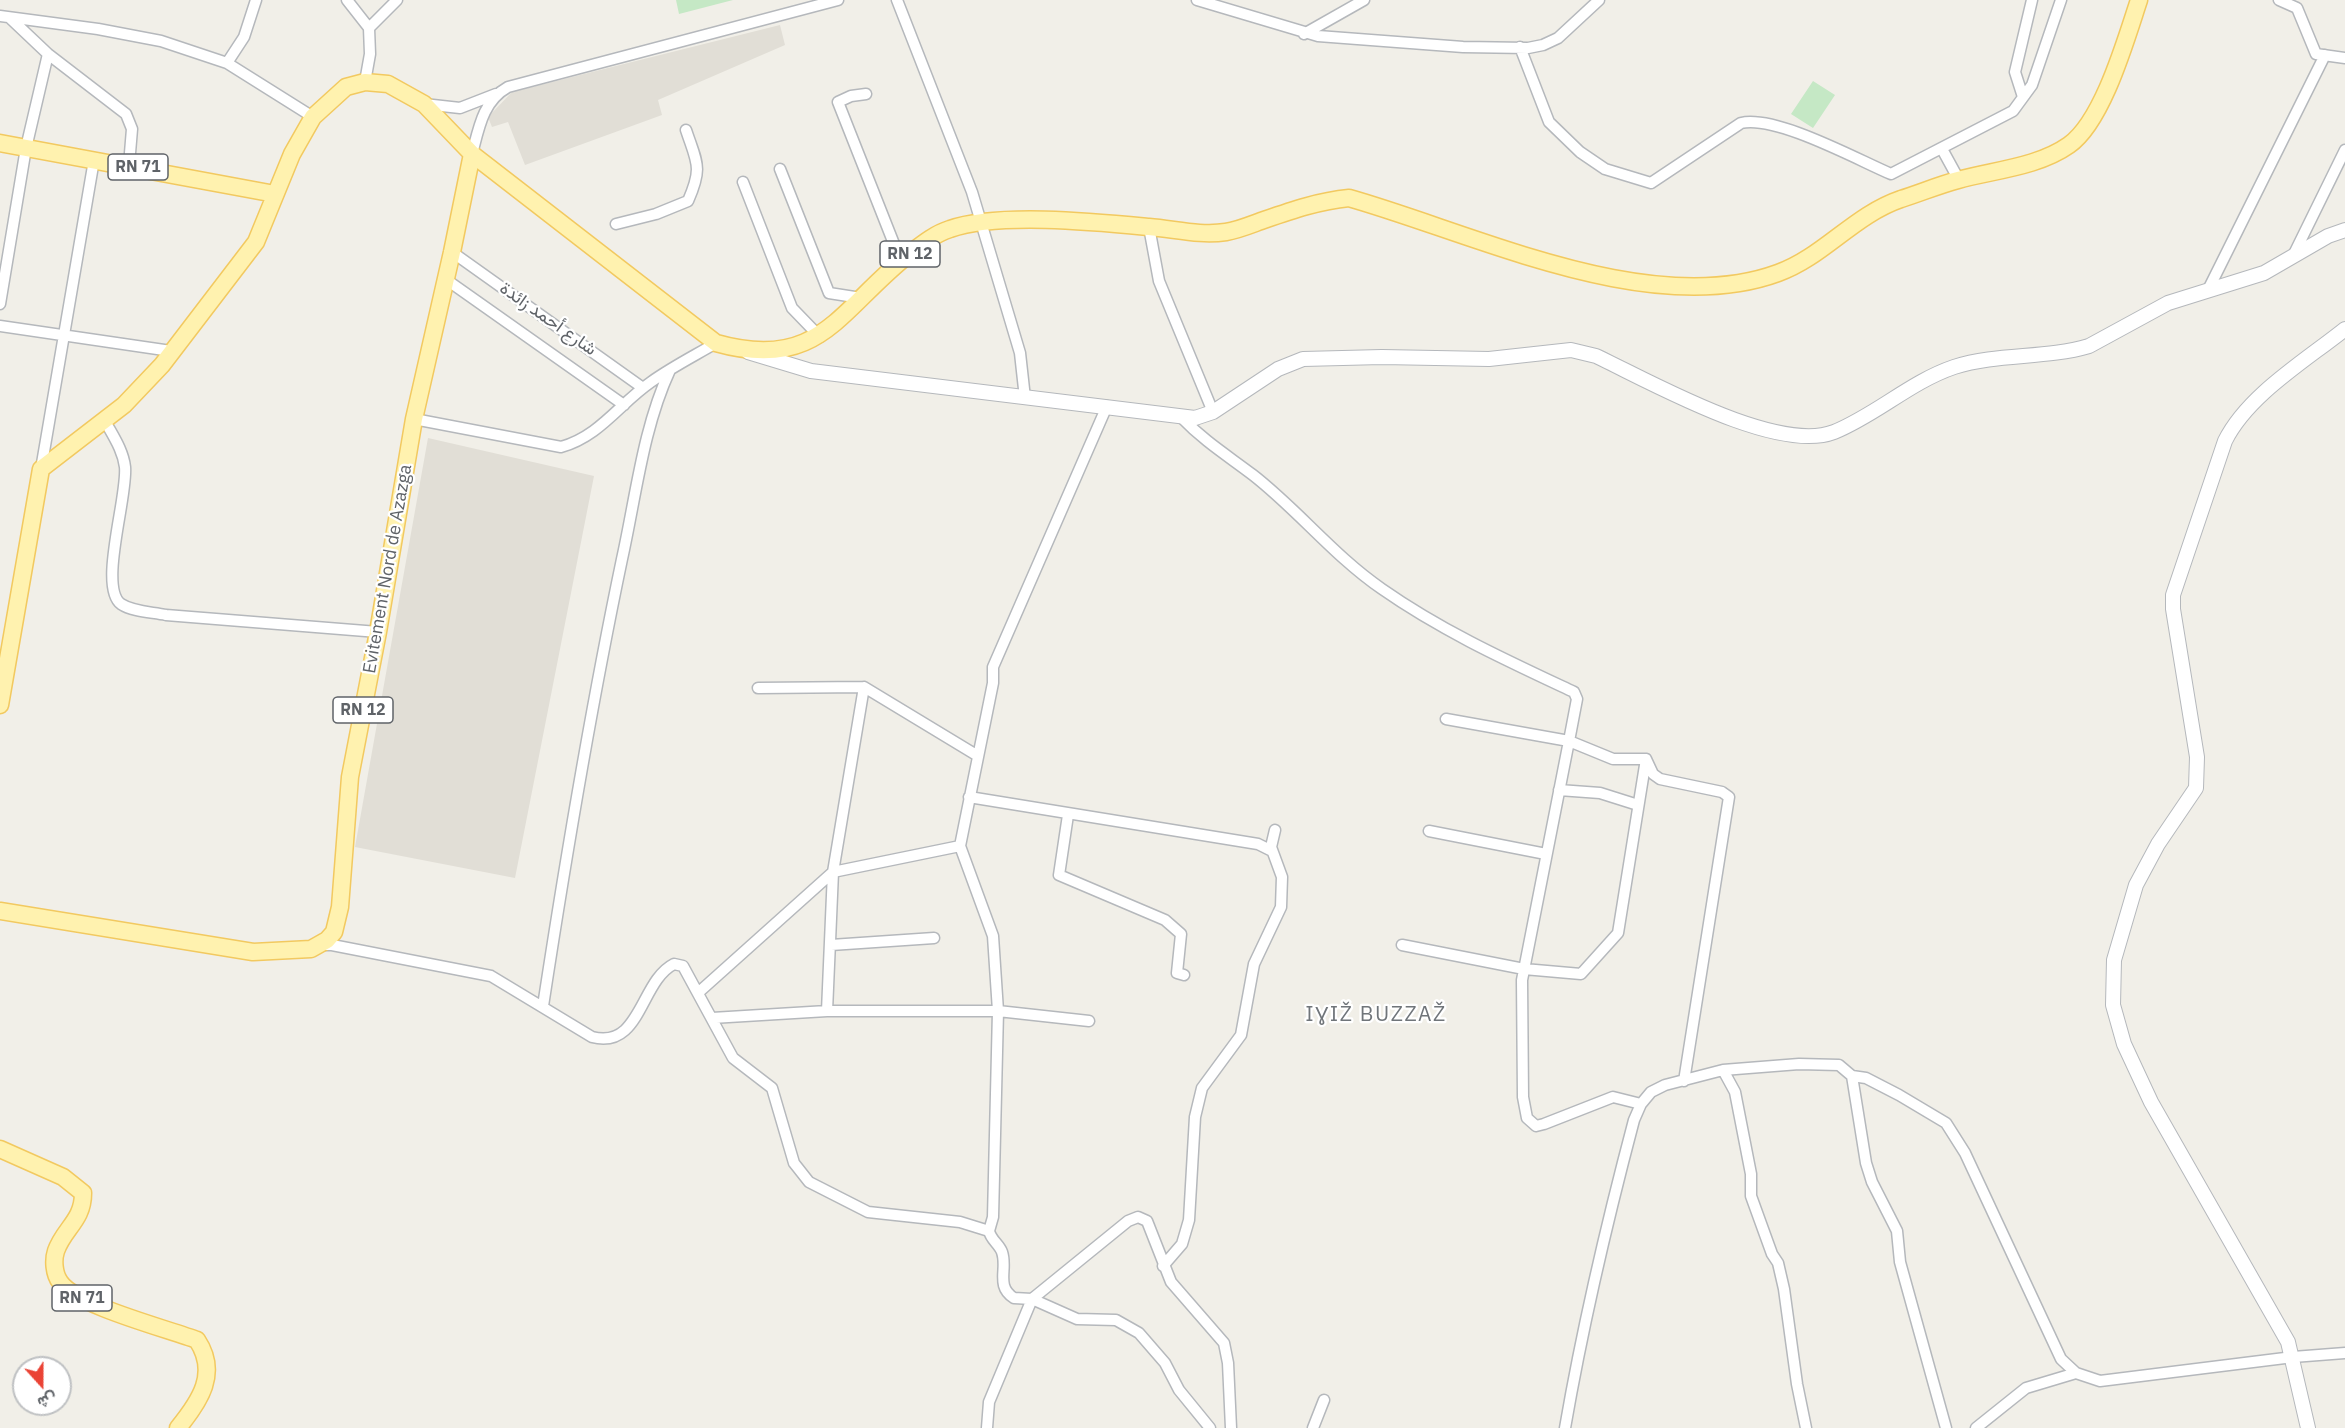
<!DOCTYPE html>
<html>
<head>
<meta charset="utf-8">
<style>
	body { margin:0 }
	#map { position:relative; width:2345px; height:1428px; overflow:hidden; background:#f1efe8; font-family:"IBM Plex Sans",Vazirmatn,sans-serif }
	canvas { display:block }
	.north { position:absolute; left:12px; top:1356px; width:60px; height:60px; box-sizing:border-box; background:#fff; border:2px solid #bfc1c3; border-radius:50%; rotate:159deg; font-size:16px; font-weight:700; line-height:24px; text-align:center; color:#5f6368 }
	.north::after { content:''; display:block; margin:auto; width:21px; height:27px; background:#ea4335; clip-path:polygon(50% 0,100% 100%,50% 72%,0 100%) }
</style>
</head>
<body>
<div id="map">
<canvas width="2345" height="1428"></canvas>
<div class="north">ش</div>
</div>
<script>
const ctx = document.querySelector('canvas').getContext('2d');
ctx.lineJoin = 'round';
function fillPath(path, color) {
  ctx.fillStyle = color;
  ctx.fill(path, 'evenodd');
}
function strokePath(path, color, width, dash) {
  ctx.strokeStyle = color;
  ctx.lineWidth = width;
  ctx.lineCap = dash ? 'butt' : 'round';
  ctx.setLineDash(dash || []);
  ctx.stroke(path);
}
function label(font, color, halo, rows, align = 'center') {
  ctx.font = font + ' "IBM Plex Sans",Vazirmatn,sans-serif';
  ctx.lineWidth = 4.5;
  ctx.setLineDash([]);
  ctx.textBaseline = 'middle';
  ctx.strokeStyle = halo;
  ctx.fillStyle = color;
  for (const [text, x, y, turn = 0] of rows) {
    ctx.save();
    ctx.translate(x, y);
    ctx.rotate((+turn || 0) * Math.PI / 180);
    ctx.textAlign = isNaN(turn) ? turn : align;
    if (halo) ctx.strokeText(text, 0, 0);
    ctx.fillText(text, 0, 0);
    ctx.restore();
  }
}
const education = new Path2D(`
	M780,25l5,20 -127,55 4,15 -137,50 -17,-43 -16,5 -4,-10 24,-25z
	M428,438l166,38 -79,402 -160,-31z`);
const green = new Path2D(`
	M676,0h57l-54,14z
	M1813,81l22,14 -22,33 -22,-14z`);
const minor = new Path2D(`
	M347,0l22,28 1,26 -5,28
	M897,0l75,192 48,161 5,45
	M1197,0l121,36 145,11 65,1 15,-3 15,-7 41,-38
	M2279,0l18,8 19,46 29,4
	M0,16l98,13 63,12 66,22 86,54
	M10,18l38,36 78,60 6,15 -3,36
	M369,28l28,-28
	M1304,34l60,-34
	M1520,47l29,75 31,30 25,17 46,14 90,-60c35,-8 115,36 150,51l122,-63 19,-26 29,-85
	M227,63l17,-26 12,-37
	M866,94l-15,2 -13,6 58,147 1,15
	M2023,97l-8,-25 17,-72
	M424,104l36,4 36,-14
	M1942,149l17,31
	M472,154c7,-27 11,-53 36,-67l330,-87
	M780,169l49,124 32,5
	M743,182l49,126 28,29
	M616,224l40,-10 32,-13c15,-34 9,-38 -2,-71
	M1149,227l10,54 54,131
	M452,252l191,136
	M2292,258l53,-108
	M444,278l180,127
	M2208,290l117,-235
	M0,304l26,-156 22,-94
	M0,326l171,25
	M1182,418c22,23 46,38 71,57 45,35 81,81 129,114 60,42 126,72 192,103l3,7 -8,42 44,18h33l7,15 7,5 62,13 7,5 -45,284
	M414,419l147,28c39,-11 58,-43 90,-65 21,-15 43,-26 65,-39
	M105,421c8,15 18,29 20,46 3,29 -27,120 -4,137 12,8 31,8 45,11l212,17
	M41,469l53,-309
	M758,688l106,-1 114,69
	M1446,719l123,22 -47,239 1,117 4,21 9,8 8,-2 69,-27 28,7
	M1559,790l41,3 38,12
	M969,797l289,47 14,7
	M1068,815l-9,60 106,45 16,14 -4,39 7,2
	M1429,831l117,23
	M960,846l33,90 5,75 -5,206 -4,14
	M321,945h11l159,31 101,61c49,13 48,-56 82,-73l9,2 50,92 39,30 22,75 15,19 59,30 92,10 29,9c2,9 10,13 13,21 6,17 -7,34 12,46l18,1 96,-78 10,-4 9,4 24,61 53,61 4,20 3,65
	M831,945l103,-7
	M1402,945l122,24 57,5 37,-41 28,-174
	M699,992l134,-120 127,-26 33,-163v-16l114,-261
	M543,1006c23,-150 48,-299 79,-447 14,-63 21,-131 48,-189
	M827,1011l6,-139 31,-185
	M712,1018l115,-7h171l91,10
	M1723,1070l12,22 16,82v22l21,58 6,9 6,26 13,95 9,44
	M1852,1076l14,87 6,19 25,49 3,31 46,166
	M1163,1266l19,-22 7,-24 6,-103 7,-29 39,-53 13,-71 27,-57 1,-30 -11,-30 4,-17
	M987,1428l2,-26 43,-103 45,20 39,1 23,13 26,30 14,27 31,38
	M1313,1428l11,-28
	M1565,1428c18,-104 42,-206 69,-308l7,-16 10,-12 14,-7 58,-15 76,-6 40,1 13,11 14,2 33,17 47,28 19,30 96,206 15,14 24,8 193,-24 52,-4
	M1976,1428l50,-40 50,-15`);
const tertiary = new Path2D(`
	M748,352l63,19 384,47 18,-6 65,-43 25,-10 79,-2 107,2 82,-9 25,6c55,26 181,98 238,76 42,-17 76,-50 120,-65 44,-14 91,-8 135,-21l79,-43 96,-30 64,-37 17,-6
	M2308,1428l-20,-86 -137,-240 -27,-58 -11,-39 1,-45 22,-75 22,-41 38,-56 1,-31 -24,-148v-14l52,-154c23,-46 80,-80 120,-112`);
const primary = new Path2D(`
	M0,143l275,51
	M0,705l41,-236 83,-64 38,-40 94,-123 36,-88 21,-37 33,-30 19,-5 23,2 36,20 48,50 244,189c103,29 122,-32 192,-88 13,-10 26,-21 42,-26 48,-17 147,-7 199,-2 26,2 51,9 77,5 12,-2 24,-7 35,-11 29,-10 57,-20 88,-23 124,35 301,122 429,75 45,-16 76,-58 123,-74 19,-6 38,-14 57,-19 36,-10 80,-13 111,-35 34,-24 57,-106 70,-145
	M0,911l253,41 58,-3 16,-9 7,-8 6,-25 10,-130 28,-145 36,-213 38,-167 20,-98
	M0,1149l63,28 20,16c0,28 -19,35 -27,58 -3,9 -2,23 4,31 15,23 108,47 137,58 22,33 3,61 -19,88`);
const shields = [
	[138,167,60],
	[910,254,60],
	[363,710,60],
	[82,1298,60]
];
const shieldNames = [
	["RN 71",138,167],
	["RN 12",910,254],
	["RN 12",363,710],
	["RN 71",82,1298]
];
const streetNames = [
	["شارع أحمد زائدة",548,319,35],
	["Evitement Nord de Azazga",388,569,-80]
];
const quarterNames = [
	["IƔIŽ BUZZAŽ",1376,1015]
];
fillPath(education, '#e1ded6');
fillPath(green, '#c5e8c5');
strokePath(minor, '#b5b8bc', 13);
strokePath(tertiary, '#b5b8bc', 16);
strokePath(primary, '#f2c960', 19);
strokePath(minor, '#fff', 10);
strokePath(tertiary, '#fff', 14);
strokePath(primary, '#fff2af', 16);
for (const [x, y, w] of shields) {
  const box = new Path2D();
  box.roundRect(x - w / 2, y - 13, w, 26, 4.5);
  ctx.fillStyle = '#fff';
  ctx.fill(box);
  strokePath(box, '#5f6368', 1.5);
}
label('bold 16px', '#5f6368', null, shieldNames);
label('18px', '#5f6368', '#fff', streetNames);
ctx.letterSpacing = '1.5px';
label('21px', '#70757a', '#fff', quarterNames);
ctx.letterSpacing = '0px';
</script>
</body>
</html>
